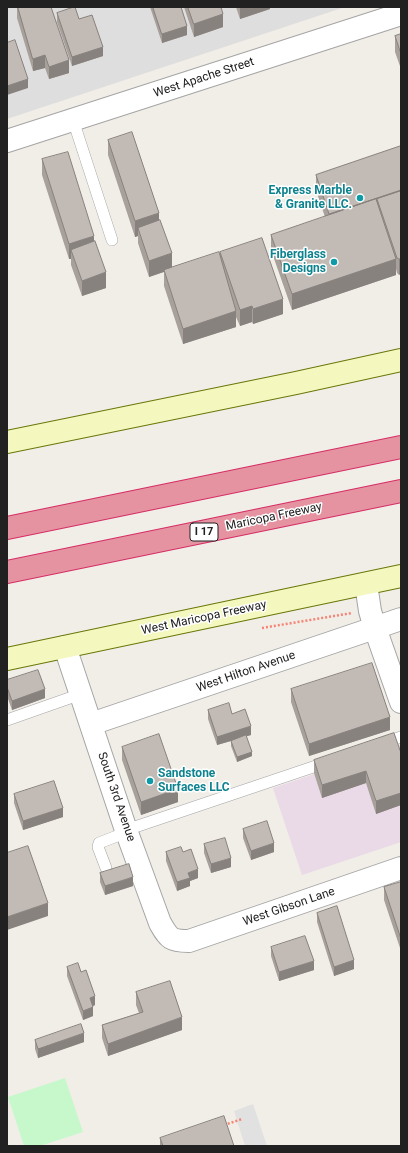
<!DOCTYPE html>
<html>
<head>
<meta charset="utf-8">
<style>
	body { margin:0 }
	#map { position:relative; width:408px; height:1153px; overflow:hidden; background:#f1eee8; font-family:Roboto,sans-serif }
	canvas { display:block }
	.frame { position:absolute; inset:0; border:8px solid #212121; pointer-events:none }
</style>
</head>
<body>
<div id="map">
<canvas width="408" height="1153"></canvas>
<div class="frame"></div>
</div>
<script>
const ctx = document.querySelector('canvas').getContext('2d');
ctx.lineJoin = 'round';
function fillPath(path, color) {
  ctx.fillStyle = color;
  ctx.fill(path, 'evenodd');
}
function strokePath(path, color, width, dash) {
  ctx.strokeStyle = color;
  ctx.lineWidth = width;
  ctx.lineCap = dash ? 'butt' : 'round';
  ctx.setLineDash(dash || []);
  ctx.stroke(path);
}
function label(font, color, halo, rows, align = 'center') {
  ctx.font = font + ' Roboto,sans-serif';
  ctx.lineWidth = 3;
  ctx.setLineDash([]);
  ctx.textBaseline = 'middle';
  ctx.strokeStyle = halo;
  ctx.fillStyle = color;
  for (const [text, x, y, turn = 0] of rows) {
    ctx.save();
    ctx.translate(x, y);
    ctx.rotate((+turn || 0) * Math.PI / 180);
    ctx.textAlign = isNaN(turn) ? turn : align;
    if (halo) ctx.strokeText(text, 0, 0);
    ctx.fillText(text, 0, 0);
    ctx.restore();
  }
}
const residential = new Path2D(`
	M7,7h338l-338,112z`);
const industrial = new Path2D(`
	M400,745l1,4v93l-99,33 -29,-87z`);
const park = new Path2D(`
	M65,1078l18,54 -43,14h-16l-16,-49z`);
const parking = new Path2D(`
	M253,1104l14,42h-22l-11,-35z`);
const path = new Path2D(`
	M262,628l90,-15
	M224,1125l18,-6`);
const service = new Path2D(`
	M73,120l39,120
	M7,720l74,-26
	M383,743l18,-6
	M106,868l-8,-21 1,-4 18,-7 9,-6 202,-68`);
const minor = new Path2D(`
	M7,141l394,-127
	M366,584l4,27 5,17 26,74
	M65,647l61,183 34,93c9,16 11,18 29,18l212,-73
	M91,724l310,-105`);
const secondary = new Path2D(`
	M7,442l289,-59 105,-23
	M7,659l394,-83`);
const motorway = new Path2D(`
	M7,528l394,-81
	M7,572l394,-81`);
const wall = new Path2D(`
	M17,7h34l18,66 -20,6 -4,-11 -12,3 -16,-53z
	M150,7h31l6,28 -25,8z
	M184,7h37l2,20 -29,10z
	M236,7h34v2l-30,10z
	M57,13l22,6 24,37 -31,10 -15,-44z
	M401,34v35l-6,-17v-16z
	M108,140l51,81 13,47 48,-12v-4l63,62 -30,10 -1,-2 -12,4 -4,-9v10l-53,17 -19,-58v-14l-15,5 -11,-34v-7l-3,1 -27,-82z
	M401,146l-2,129 -2,-2 -1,-4v6l-104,35 -21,-60v-15l54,-18 -9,-27v-15z
	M42,159l52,82 12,47 -24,8 -11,-31v-6h-2l-27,-84z
	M7,680l38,18 -33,12 -5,-14z
	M291,689l99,41 -81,26 -18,-54z
	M208,710l24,4 19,21 -5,1 6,20 -15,6 -6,-16v-5l-14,4 -9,-26z
	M122,747l56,55 -37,13 -19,-55z
	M401,753v52l-25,9 -10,-31 -44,15 -8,-25v-13z
	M14,794l49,23 -40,13 -9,-27z
	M243,829l31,23 -23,8 -8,-22z
	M204,844l27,23 -20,6 -7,-20z
	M166,852h17l15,26 -8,3v5l-13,5 -11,-30z
	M100,873l33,13 -28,9 -5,-13z
	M401,882v69l-17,-51v-13z
	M317,913l37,56 -20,7 -17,-54z
	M271,947l43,23 -35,11 -8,-25z
	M67,967l14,5 14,33 -2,1v10l-10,4 -16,-44z
	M136,992l46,38 -74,26 -6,-18v-13l37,-12 -3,-8z
	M35,1040l49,2 -46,16 -3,-9z
	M160,1138l74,8h-74z`);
const shadedWall = new Path2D(`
	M240,7h30v2l-30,10z
	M223,14v13l-29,10v-13z
	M187,26v9l-25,8v-9z
	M103,47v9l-31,10v-9z
	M45,55v13l-12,3v-12z
	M69,60v13l-20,6v-12z
	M28,79v9l-21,7v-9z
	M401,190v15l-24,-6v14l-48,16v-15z
	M159,213v15h-21v8l-3,1v-16z
	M94,236v16l-23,-2v9h-2v-15z
	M172,253v16l-23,8v-16z
	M396,259v16l-104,35v-16z
	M399,259h2v15l-2,1z
	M106,272v16l-24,8v-15z
	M283,299v15l-30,10v-15z
	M252,306v16l-12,4v-16z
	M236,311v16l-53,17v-15z
	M45,689v9l-33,12v-9z
	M390,717v13l-81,26v-12z
	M251,726v9l-34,10v-8z
	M252,752v4l-15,6v-5z
	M366,771v12l-44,15v-13z
	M178,789v13l-37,13v-13z
	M401,793v12l-25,9v-13z
	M63,808v9l-40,13v-9z
	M274,843v9l-23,8v-9z
	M231,858v9l-20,6v-9z
	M198,869v9l-8,3v5l-13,5v-9l11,-9z
	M133,877v9l-28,9v-9z
	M48,903v13l-41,14v-13z
	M354,960v9l-20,7v-9z
	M314,961v9l-35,11v-9z
	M95,996v9l-5,2v-9z
	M93,1007v9l-10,4v-9z
	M182,1017v13l-74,26v-12z
	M84,1033v9l-46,16v-9z`);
const building = new Path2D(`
	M18,7h33l18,53 -20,7 -4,-12 -12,4z
	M74,7h1l4,12 13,-4 11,32 -31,10 -15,-44z
	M153,7h28l6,19 -25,8z
	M188,7h33l2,7 -29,10z
	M401,34v20l-6,-18z
	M15,40l13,39 -21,7v-43z
	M132,132l27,81 -24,8 -27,-81z
	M401,146v44l-72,24 -13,-39z
	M68,152l26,84 -25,8 -27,-85z
	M401,191v68h-2l-2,-1 -20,-59z
	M376,199l20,60 -104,35 -21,-59z
	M160,220l12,33 -23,8 -11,-33z
	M262,238l21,61 -30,10 -1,-3 -12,4 -20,-58z
	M95,241l11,31 -24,9 -11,-31z
	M219,252l17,59 -53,18 -19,-59z
	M372,663l18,54 -81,27 -18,-55z
	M38,670l7,19 -33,12 -5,-14v-7z
	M229,703l3,11 13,-5 6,17 -34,11 -9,-27z
	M394,733l7,20v40l-25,8 -10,-30 -44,14 -8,-25z
	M159,734l19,55 -37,13 -19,-55z
	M246,735l6,17 -15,5 -6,-16z
	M54,781l9,27 -40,13 -9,-27z
	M267,821l7,22 -23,8 -8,-22z
	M225,838l6,20 -20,6 -7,-20z
	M28,846l20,57 -41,14v-64z
	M181,847l2,5 8,-3 7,20 -10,4 2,5 -13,4 -11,-30z
	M129,864l4,13 -28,9 -5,-13z
	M401,882v57l-17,-52z
	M337,906l17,54 -20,7 -17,-54z
	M305,936l9,25 -35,11 -8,-25z
	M78,963l3,9 5,-2 9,26 -5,2 3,9 -10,4 -16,-44z
	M170,981l12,36 -74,27 -6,-19 41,-13 -7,-20z
	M81,1024l3,9 -46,16 -3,-9z
	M224,1116l10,30h-71l-3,-8z`);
const markers = [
	[360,198,4,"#0f9aa8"],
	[334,262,4,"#0f9aa8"],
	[150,781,4,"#0f9aa8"]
];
const shields = [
	[204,532,28]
];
const shieldNames = [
	["I 17",204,532]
];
const streetNames = [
	["West Apache Street",204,78,-18],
	["Maricopa Freeway",274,517,-12],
	["West Maricopa Freeway",204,618,-12],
	["West Hilton Avenue",246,672,-19],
	["South 3rd Avenue",116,797,71],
	["West Gibson Lane",289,907,-19]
];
const cultureNames = [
	["Express Marble",352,191],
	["& Granite LLC.",352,205],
	["Fiberglass",326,255],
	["Designs",326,269],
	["Sandstone",158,774,"left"],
	["Surfaces LLC",158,788,"left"]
];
fillPath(residential, '#dfdede');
fillPath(industrial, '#eadae7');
fillPath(park, '#c7f8cc');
fillPath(parking, '#e1e1e1');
strokePath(service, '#a5a5a5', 12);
strokePath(minor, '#a5a5a5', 24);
strokePath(secondary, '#6a7708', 24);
strokePath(motorway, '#d62d65', 24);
strokePath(path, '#f68374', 2.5, [2, 2]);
strokePath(service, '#fff', 11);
strokePath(minor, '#fff', 22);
strokePath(secondary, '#f4f8bf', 22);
strokePath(motorway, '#e593a1', 22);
fillPath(wall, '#a7a09b');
fillPath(shadedWall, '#88827e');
fillPath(building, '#c2bab4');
strokePath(building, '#88827e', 1);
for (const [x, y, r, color] of markers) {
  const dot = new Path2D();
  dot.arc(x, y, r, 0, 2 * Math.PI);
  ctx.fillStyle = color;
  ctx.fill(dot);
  strokePath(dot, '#fff', 1.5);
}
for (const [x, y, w] of shields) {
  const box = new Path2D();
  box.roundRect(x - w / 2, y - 9, w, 18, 3);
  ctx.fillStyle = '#fff';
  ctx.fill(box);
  strokePath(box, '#212121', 1);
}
label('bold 11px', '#212121', null, shieldNames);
label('12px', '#212121', '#fff', streetNames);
label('bold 12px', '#0d838f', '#fff', cultureNames, 'right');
</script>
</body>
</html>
